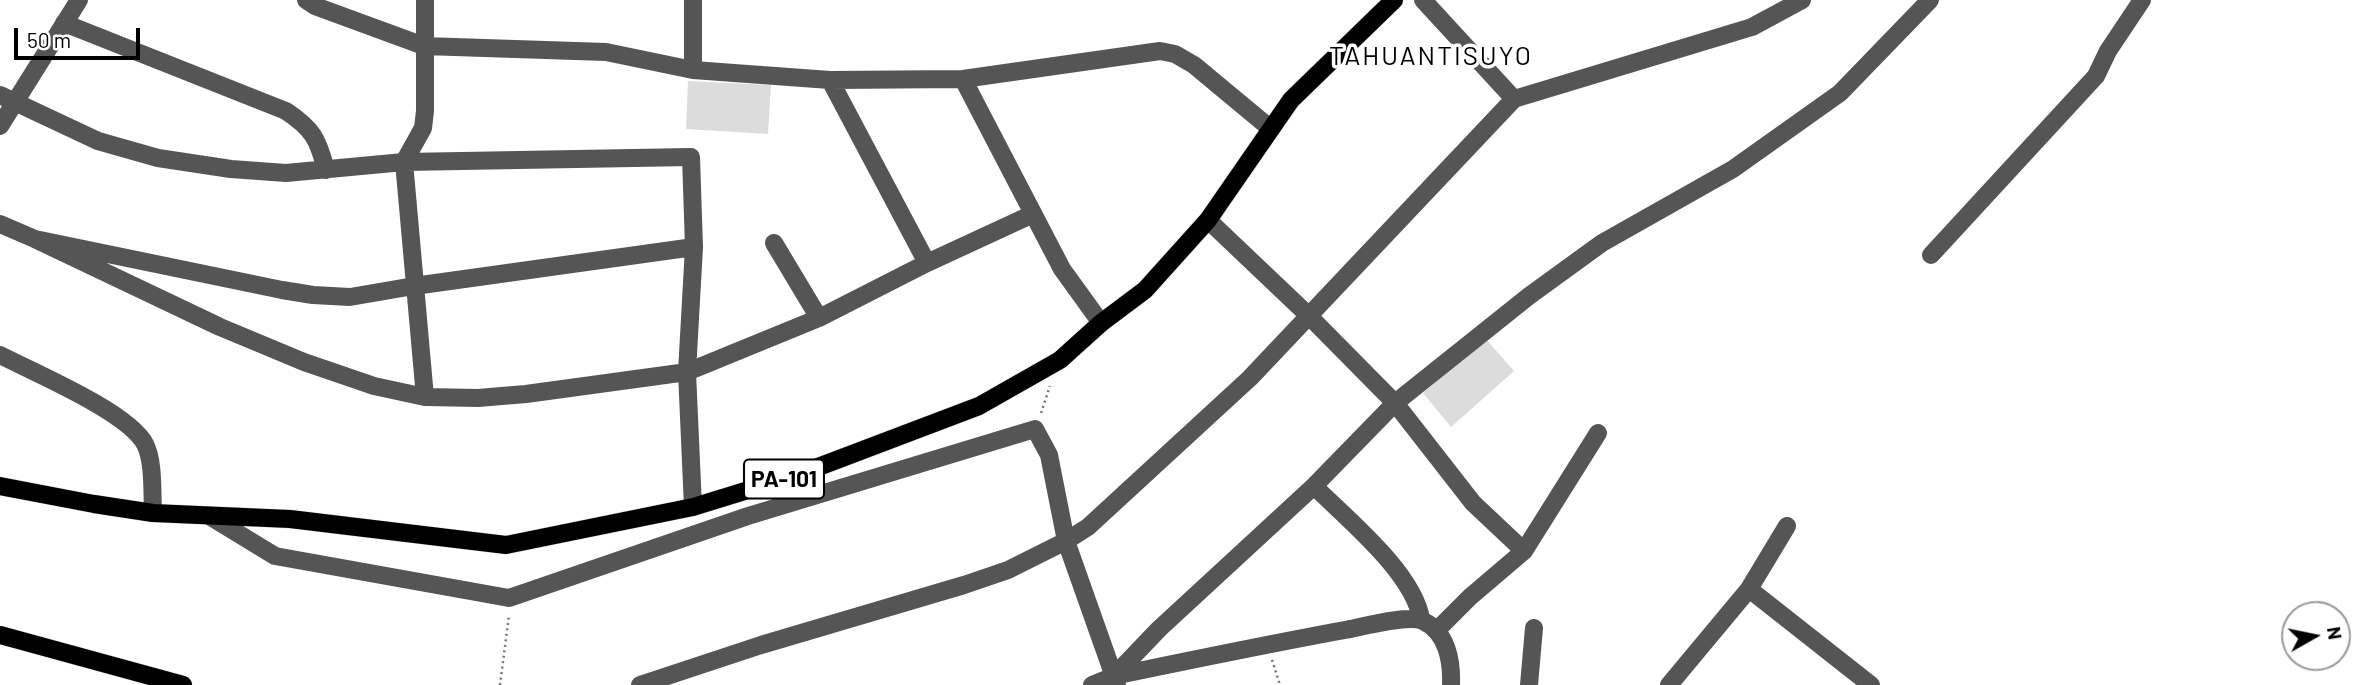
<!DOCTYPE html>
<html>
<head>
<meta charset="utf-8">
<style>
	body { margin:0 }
	#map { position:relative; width:2365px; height:685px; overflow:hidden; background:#fff; font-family:Barlow,sans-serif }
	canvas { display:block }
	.north { position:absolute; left:2281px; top:601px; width:70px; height:70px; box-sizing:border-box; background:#fff; border:2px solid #999; border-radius:50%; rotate:81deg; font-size:19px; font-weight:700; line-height:28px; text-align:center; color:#000 }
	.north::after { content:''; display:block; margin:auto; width:24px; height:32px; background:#000; clip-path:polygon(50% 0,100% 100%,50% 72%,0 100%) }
	.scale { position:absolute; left:14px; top:28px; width:126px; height:32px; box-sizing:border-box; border:4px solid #000; border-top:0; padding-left:9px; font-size:21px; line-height:24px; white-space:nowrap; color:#000; -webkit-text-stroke:5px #fff; paint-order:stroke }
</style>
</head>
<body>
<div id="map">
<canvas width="2365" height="685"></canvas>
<div class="north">N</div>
<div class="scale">50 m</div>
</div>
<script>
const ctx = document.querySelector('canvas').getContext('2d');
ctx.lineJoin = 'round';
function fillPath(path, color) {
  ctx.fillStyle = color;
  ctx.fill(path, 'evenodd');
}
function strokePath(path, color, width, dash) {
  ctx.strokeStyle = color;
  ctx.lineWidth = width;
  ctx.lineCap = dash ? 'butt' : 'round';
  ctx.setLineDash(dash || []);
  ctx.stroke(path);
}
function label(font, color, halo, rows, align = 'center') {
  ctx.font = font + ' Barlow,sans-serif';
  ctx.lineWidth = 7;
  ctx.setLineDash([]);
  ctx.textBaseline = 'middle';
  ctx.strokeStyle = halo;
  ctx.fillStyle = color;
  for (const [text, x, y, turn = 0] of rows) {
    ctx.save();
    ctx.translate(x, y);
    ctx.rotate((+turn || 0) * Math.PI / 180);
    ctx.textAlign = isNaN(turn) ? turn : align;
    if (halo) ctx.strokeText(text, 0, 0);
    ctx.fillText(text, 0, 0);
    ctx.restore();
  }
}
const green = new Path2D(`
	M688,81l83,4 -3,49 -82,-5z
	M1485,338l29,33 -63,56 -28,-34z`);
const path = new Path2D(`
	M1041,413l9,-27
	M1272,660l8,25
	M500,685l9,-70`);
const minor = new Path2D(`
	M306,0l9,6 109,40 182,6 87,18 137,10 133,-1 197,-28 15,3 19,11 77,64
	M425,0v111l-2,17 -19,34 21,235
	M693,0v70
	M1423,0l91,99
	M64,23l222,88c27,18 32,28 40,59
	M963,79l99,190 39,54
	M830,80l97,183
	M0,95l98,46 60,17 73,11 55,4 118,-11 287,-5 3,90 -7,125 6,135
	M0,126l79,-126
	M1208,220l100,95 87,88 78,100 51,48
	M0,224l35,15 247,51 31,5 37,2 64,-11 280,-39
	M35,239l185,88 84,35 70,24 51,11 53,1 48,-4 161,-22 132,-54 108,-55 106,-49
	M774,243l45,75
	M1931,255l165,-179 12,-25 34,-51
	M0,355c35,18 128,57 145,89 9,17 7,50 8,69
	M1314,486c33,33 100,87 107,133
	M211,517l64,39 234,42 239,-82 287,-87 14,26 17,86 51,144
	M1749,589l122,96
	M1437,630l33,-33 54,-46 74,-118
	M1114,676l45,-47 155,-143 81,-83 134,-107 73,-53 131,-74 107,-76 90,-93
	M640,685l121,-40 203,-60 44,-15 58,-29 22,-14 162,-149 264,-279 238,-72 50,-27
	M1092,685l22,-9c77,-16 154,-32 231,-46 16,-3 64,-16 78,-9 24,11 29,40 28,64
	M1529,685l5,-57
	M1669,685l80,-96 38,-63`);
const major = new Path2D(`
	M0,486l94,18 59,9 137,6 216,26 187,-38 104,-32 182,-69 81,-46 41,-37 44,-33 63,-70 83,-120 103,-100
	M0,635l183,50`);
const shields = [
	[784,479,80]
];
const shieldNames = [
	["PA-101",784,479]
];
const neighbourhoodNames = [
	["TAHUANTISUYO",1431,56]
];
fillPath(green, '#dcdcdc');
strokePath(major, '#dbdbdb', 19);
strokePath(path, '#777', 2.5, [2, 3.5]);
strokePath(minor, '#555', 18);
strokePath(major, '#000', 18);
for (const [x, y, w] of shields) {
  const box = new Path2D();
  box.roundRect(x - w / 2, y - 19.5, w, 39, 5);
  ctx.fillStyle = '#fff';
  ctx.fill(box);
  strokePath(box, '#000', 2);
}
label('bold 23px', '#000', null, shieldNames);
ctx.letterSpacing = '2px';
label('26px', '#000', '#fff', neighbourhoodNames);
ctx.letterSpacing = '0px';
</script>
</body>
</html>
